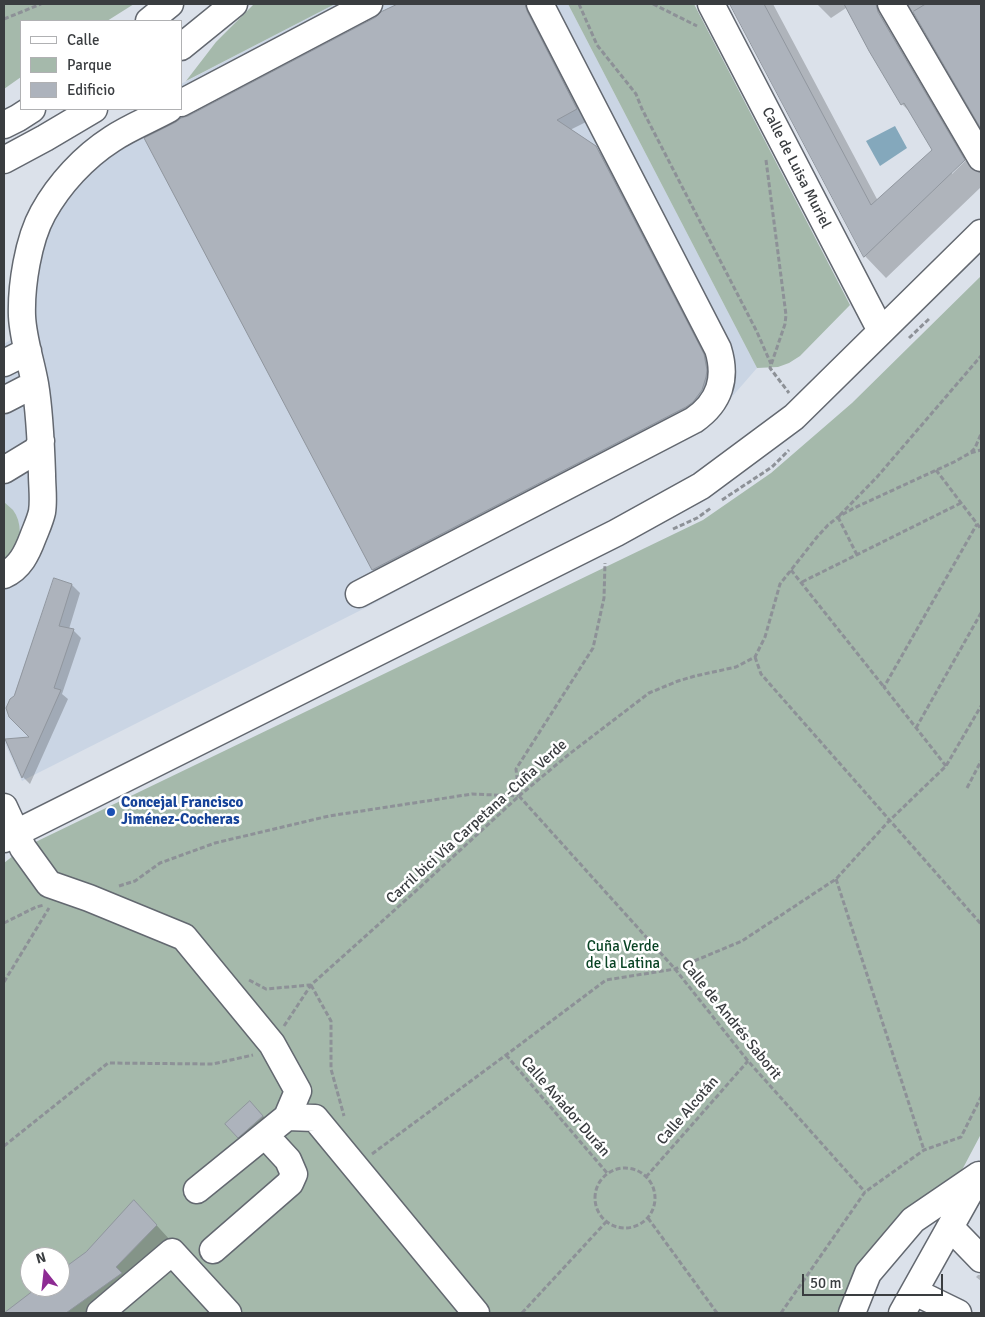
<!DOCTYPE html>
<html>
<head>
<meta charset="utf-8">
<style>
	body { margin:0 }
	#map { position:relative; width:985px; height:1317px; overflow:hidden; background:#dbe1ea; font-family:Signika,sans-serif }
	canvas { display:block }
	.frame { position:absolute; inset:0; border:5px solid #3a3d40; pointer-events:none }
	.legend { position:absolute; left:20px; top:20px; width:162px; height:90px; box-sizing:border-box; background:#fff; border:1px solid #b0b1b3; margin:0; padding:6px 9px; list-style:none; font-size:15px; color:#3a3d40 }
	.legend li { display:flex; align-items:center; gap:10px; height:25px }
	.legend b { width:25px; border:1px solid #b0b1b3 }
	.north { position:absolute; left:20px; top:1247px; width:50px; height:50px; box-sizing:border-box; background:#fff; border:1px solid #b0b1b3; border-radius:50%; rotate:344deg; font-size:14px; font-weight:700; line-height:20px; text-align:center; color:#3a3d40 }
	.north::after { content:''; display:block; margin:auto; width:18px; height:22px; background:#8d2b93; clip-path:polygon(50% 0,100% 100%,50% 72%,0 100%) }
	.scale { position:absolute; left:802px; top:1274px; width:141px; height:22px; box-sizing:border-box; border:2px solid #3a3d40; border-top:0; padding-left:6px; font-size:15px; line-height:18px; white-space:nowrap; color:#3a3d40; -webkit-text-stroke:4px #fff; paint-order:stroke }
</style>
</head>
<body>
<div id="map">
<canvas width="985" height="1317"></canvas>
<div class="frame"></div>
<ul class="legend">
<li><b style="height:6px;background:#fff"></b>Calle</li>
<li><b style="height:14px;background:#a5b9ab"></b>Parque</li>
<li><b style="height:14px;background:#adb3bc"></b>Edificio</li>
</ul>
<div class="north">N</div>
<div class="scale">50 m</div>
</div>
<script>
const ctx = document.querySelector('canvas').getContext('2d');
ctx.lineJoin = 'round';
function fillPath(path, color) {
  ctx.fillStyle = color;
  ctx.fill(path, 'evenodd');
}
function strokePath(path, color, width, dash) {
  ctx.strokeStyle = color;
  ctx.lineWidth = width;
  ctx.lineCap = dash ? 'butt' : 'round';
  ctx.setLineDash(dash || []);
  ctx.stroke(path);
}
function label(font, color, halo, rows, align = 'center') {
  ctx.font = font + ' Signika,sans-serif';
  ctx.lineWidth = 5;
  ctx.setLineDash([]);
  ctx.textBaseline = 'middle';
  ctx.strokeStyle = halo;
  ctx.fillStyle = color;
  for (const [text, x, y, turn = 0] of rows) {
    ctx.save();
    ctx.translate(x, y);
    ctx.rotate((+turn || 0) * Math.PI / 180);
    ctx.textAlign = isNaN(turn) ? turn : align;
    if (halo) ctx.strokeText(text, 0, 0);
    ctx.fillText(text, 0, 0);
    ctx.restore();
  }
}
const built = new Path2D(`
	M335,4h233l189,364 -47,54 -335,181 -353,178 -18,-40v-397l8,-5v-65l3,-23 8,-23 19,-37 139,-82v-25z`);
const green = new Path2D(`
	M4,4h130l-27,17h-86v56l-17,12z
	M254,4h81l-149,77 30,-39z
	M568,4h126l156,301 -50,51 -11,7 -11,4 -21,1z
	M981,276v858l-19,36 -61,45 -61,98h-836v-450l19,-15 680,-328 68,-47 81,-70zM30,1257h30v30h-30z
	M4,502c3,3 6,5 9,8 9,12 9,31 0,43 -2,3 -6,5 -9,8z`);
const water = new Path2D(`
	M895,126l12,22 -27,18 -14,-25z`);
const shadow = new Path2D(`
	M400,4h130l58,117 -18,9 25,17 12,12 108,208 -2,35 -329,179 -11,-11 -227,-431 231,-121 5,-5z
	M732,4h41l105,197 55,-51 -20,-35 -11,-11 -53,-93 -3,-3 -15,10 -14,-14h164v122l-67,-115 -9,2 -5,22 81,139v13l-95,91 -21,-22zM968,155l2,1 -18,18v-4z
	M72,585l8,8 -11,36 4,1 8,8 -19,56 6,5 -38,85 -7,-7 -16,-37 24,-2 -16,-41z
	M258,1110l12,14 -24,20 -7,-7z
	M149,1217l22,24 -69,72h-97l35,-26h20v-14z
	M978,1275h3v6l-5,-4z`);
const building = new Path2D(`
	M398,4h127l2,7 50,98 -20,11 39,26 108,208 3,16 -1,7 -4,13 -9,12 -7,5 -314,163 -228,-432 32,-16 5,-4 7,-2 188,-99 5,-5z
	M730,4h34l107,201 61,-55 -28,-47 -3,2 -32,-54 -25,-47h32l2,8 87,148 -101,97z
	M926,4h55v125l-68,-117z
	M54,578l18,6 -13,42 15,3 -20,59 7,2 -39,88 -17,-39 24,-2 -20,-20 -3,-9 4,-9 4,-3z
	M250,1101l13,15 -25,22 -13,-14z
	M134,1200l23,25 -41,42 6,6 -56,40h-62l34,-26h22v-16l26,-19z`);
const path = new Path2D(`
	M579,4l18,41 39,49 6,15 115,223 14,32
	M653,4l44,22
	M4,19l37,-15
	M766,160l20,155 -1,9 -15,44 19,25
	M909,338l21,-20
	M971,452l4,-4 6,-14
	M936,470l45,59
	M722,500l50,-33 17,-17
	M673,529l24,-11 14,-10
	M857,555l-19,-38 39,-40 104,-121
	M791,570l93,117
	M802,582l159,-79
	M755,657l6,17 220,250
	M916,728l65,-115
	M946,766l-62,-79 93,-163
	M967,788l14,-27
	M519,795l-3,-26 77,-121 11,-50 1,-35
	M519,796l156,173 73,92 117,131
	M836,879l88,271
	M119,886l16,-5 25,-18 55,-20 114,-27 143,-22 46,2
	M4,923l32,-16 8,-2
	M249,980l17,9 44,-4
	M4,982l45,-74
	M311,985l20,36v48l13,47
	M284,1026l27,-41 107,-96 101,-93 49,-41 81,-62 29,-12 17,-5 41,-9 19,-10 10,-20 15,-53 37,-47 11,-12 10,-8 16,-9 100,-46 16,-9 11,-3
	M506,1055l102,119
	M4,1146l104,-83 105,1 40,-9
	M372,1154l134,-99 100,-75 69,-11 67,-28 94,-62 53,-58 57,-55 35,-60
	M595 1198a30 30 0 1 1 60 0a30 30 0 1 1-60 0Z
	M646,1177l102,-116
	M648,1218l69,95
	M522,1313l84,-91
	M781,1313l84,-121 59,-42 37,-13 20,-40`);
const minor = new Path2D(`
	M711,4l170,327
	M891,4l90,154
	M149,21l21,-17
	M181,47l53,-43
	M181,103l188,-99
	M4,125l14,-7 14,-9
	M4,160l41,-22 49,-29
	M4,363l24,-12
	M4,400l31,-16
	M4,470l33,-20 4,-9
	M4,575c16,-7 23,-22 29,-38 3,-8 7,-16 9,-25 2,-12 0,-25 0,-38 -1,-30 -2,-60 -7,-90 -4,-23 -12,-45 -13,-68 -1,-30 6,-76 21,-103 16,-29 41,-56 69,-74 18,-12 39,-20 57,-30
	M359,594l335,-174c26,-18 33,-42 24,-71l-178,-345
	M4,807l19,41 26,36 40,14 95,39 88,107 26,47 -11,26
	M4,839l612,-306 85,-47 93,-69 187,-184
	M197,1190l90,-73 28,1 161,195
	M951,1228l30,31
	M213,1250l77,-67 4,-9 -6,-14 -23,-25
	M915,1292l43,21
	M100,1313l72,-61 56,61
	M852,1313l16,-40 45,-53 66,-45
	M902,1313l75,-134`);
const markers = [
	[111,812,5,"#1a4fb4"]
];
const streetNames = [
	["Calle de Luisa Muriel",796,168,63],
	["Carril bici Vía Carpetana -Cuña Verde",477,822,-42],
	["Calle de Andrés Saborit",731,1020,51],
	["Calle Aviador Durán",565,1107,49],
	["Calle Alcotán",688,1111,-49]
];
const transitNames = [
	["Concejal Francisco",121,803],
	["Jiménez-Cocheras",121,820]
];
const parkNames = [
	["Cuña Verde",623,947],
	["de la Latina",623,964]
];
fillPath(built, '#cad5e4');
fillPath(green, '#a5b9ab');
fillPath(water, '#84a8bc');
fillPath(shadow, '#0003');
fillPath(building, '#adb3bc');
strokePath(building, '#90969e', 1);
strokePath(minor, '#636870', 29);
strokePath(path, '#8d9197', 3, [5, 2.5]);
strokePath(minor, '#fff', 26);
for (const [x, y, r, color] of markers) {
  const dot = new Path2D();
  dot.arc(x, y, r, 0, 2 * Math.PI);
  ctx.fillStyle = color;
  ctx.fill(dot);
  strokePath(dot, '#fff', 2);
}
label('15px', '#3a3d40', '#fff', streetNames);
label('bold 15px', '#164399', '#fff', transitNames, 'left');
label('15px', '#0a4425', '#fff', parkNames);
</script>
</body>
</html>
